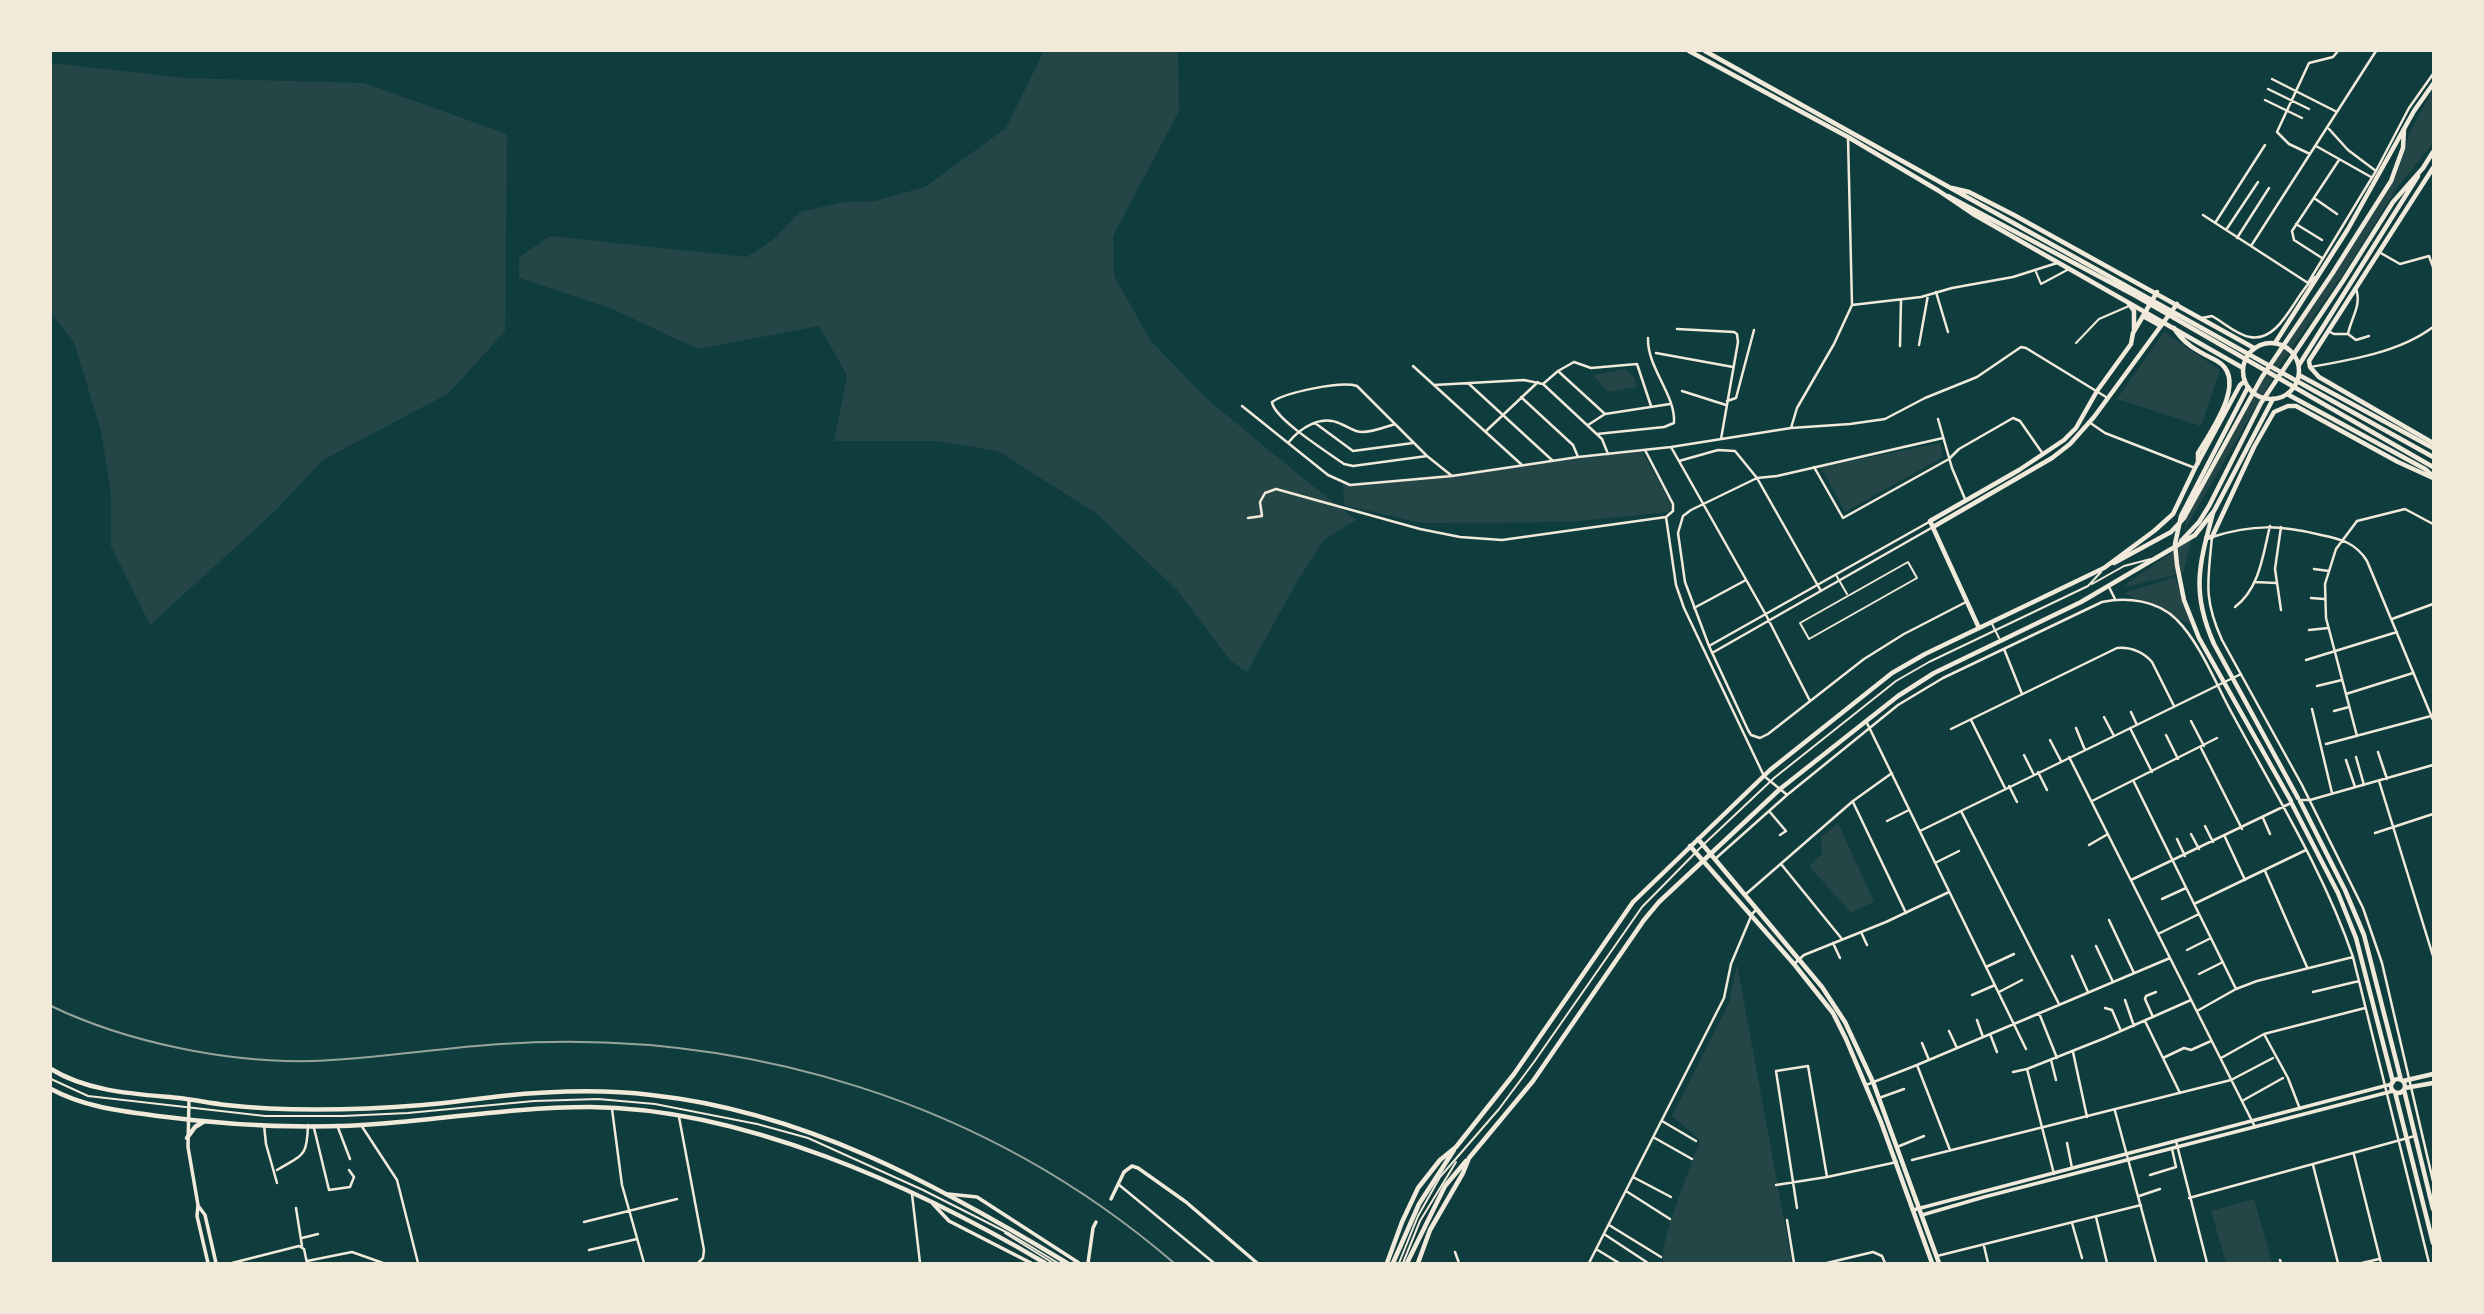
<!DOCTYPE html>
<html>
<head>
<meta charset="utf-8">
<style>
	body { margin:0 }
	#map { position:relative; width:2484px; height:1314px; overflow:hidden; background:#0f3d3e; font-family:"Zilla Slab",serif }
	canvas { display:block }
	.frame { position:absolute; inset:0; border:52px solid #f1e9da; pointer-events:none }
</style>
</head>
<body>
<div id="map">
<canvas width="2484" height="1314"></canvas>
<div class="frame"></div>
</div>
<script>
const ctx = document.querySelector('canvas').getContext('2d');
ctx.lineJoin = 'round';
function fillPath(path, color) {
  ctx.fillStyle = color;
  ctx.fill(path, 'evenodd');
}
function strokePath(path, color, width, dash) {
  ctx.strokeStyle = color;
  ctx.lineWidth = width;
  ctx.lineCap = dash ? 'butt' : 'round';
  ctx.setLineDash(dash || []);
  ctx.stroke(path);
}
const green = new Path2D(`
	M1044,51h134l1,60 -66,125 1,40 37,65 55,57 93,77 57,45 -32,20 -26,40 -51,92 -17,-12 -54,-71 -79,-75 -99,-63 -62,-10h-102l13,-66 -28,-49 -121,23 -88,-41 -91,-30v-21l31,-21 197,21 27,-18 26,-27 44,-10 31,-1 50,-14 81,-59z
	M51,63l133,15 180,5 143,51 -2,197 -56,62 -126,67 -49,52 -124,113 -39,-79v-53l-10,-62 -27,-89 -23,-29z
	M2433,89v54l-36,45 -52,83 -65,94 -96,166 3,-17 72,-129 137,-209 14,-44z
	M2164,332l56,38 -19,56 -84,-27z
	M1625,369l8,7 4,11 -29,5 -15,-17z
	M1940,443l3,14 -98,55 -24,-45z
	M1642,451l28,51 1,6 -3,4 -97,10 -143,1 -11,-1 -73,-17 -1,-21 53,-4z
	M2192,538l-9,35 -58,14v-2z
	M2175,577l16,48 -67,-32z
	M1838,823l36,79 -23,11 -42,-47 13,-12 -1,-17z
	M1737,964l55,299h-129c-3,-24 28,-96 37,-123l-28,-24 57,-113z
	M2254,1199l18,64h-46l-15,-52z`);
const service = new Path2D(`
	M2036,272l5,12 28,-15
	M2076,343l23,-24 30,-13
	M1908,562l9,16 -108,61 -9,-16z
	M1836,575l11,19
	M2092,584l32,-18 27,-7
	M51,1079l37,17 177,20h78l65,-3 126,-12 64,-2 57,5 102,20 51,14 115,52 87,44 48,29
	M1005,1233l48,30
	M1399,1263l19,-47 22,-39 59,-68 35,-47 108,-155 61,-62 71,-67 122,-97 33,-19 159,-76 13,-14
	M1403,1263l17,-42 36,-59`);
const pedestrian = new Path2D(`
	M1992,624l7,14`);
const minor = new Path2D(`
	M2272,79l65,33
	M2268,89l41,20
	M2265,100l37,18
	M2329,129l19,21 28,21
	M2316,146l55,31
	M2310,154l-21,-10 -12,-12 32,-69 24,-6 5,-6
	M2314,198l23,16
	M2203,215l105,68 68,-112 33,-63 24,-34
	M2215,223l50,-78
	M2296,224l26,16
	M2226,230l32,-48
	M2237,238l32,-50
	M2251,246l125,-195
	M2379,252l21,12 29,-8 4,11
	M2322,258l-28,-18 -2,-9 47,-71
	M2356,289c6,16 -5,29 -8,45l8,6 13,-4
	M1936,292l12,40
	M1852,305l69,-8 31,-9 61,-11 44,-14
	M2202,318l10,-2c11,6 25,19 38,21 31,6 45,-44 65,-60
	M1677,329l57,3 3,2 1,8 -17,97
	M2328,331l6,3h14
	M1919,345l9,-50
	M1900,346l1,-46
	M1656,353l77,14
	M1413,366l109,99
	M2310,367c41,-7 90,-15 123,-40
	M1558,371l47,43
	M1468,383l85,78
	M1543,384l15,-13 16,-9 17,6 46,-4 14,42
	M1434,385l90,-5 19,4 59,55 6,15
	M1682,391l44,14
	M1521,397l52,48 5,12
	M1727,401l9,-3 18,-68
	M1242,406l86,69 22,10 102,-9 126,-19 93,-10 120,-19 59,-4 35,-5 40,-21 52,-21 44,-30 5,1 80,49
	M1938,419l14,49 13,31
	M2089,422l16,11 90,35
	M1315,423l38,28 60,-8
	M1588,425l17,-11 65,-10
	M1791,428l6,-20 37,-64 18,-39 -4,-167
	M1486,431l52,-49
	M1597,434l67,-7 10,-4c2,-28 -27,-55 -26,-85
	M1943,438l-166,38 -20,2 -66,32 -8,6 -5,17 7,49 24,64 39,84 3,5 9,3 8,-4 96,-75 40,-25 62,-32
	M1288,443c12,-15 33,-29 53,-19 8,3 13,8 21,8 11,0 23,-5 33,-8
	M1671,447l95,168 44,86
	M1427,456l-74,10 -9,-2c-15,-11 -70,-45 -72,-62 14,-10 69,-21 85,-16l70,70 25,20
	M1679,461l39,-11 17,1 22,27 64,113
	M1814,467l29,51 106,-59 10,-10 54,-31 7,3 23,33
	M1666,517l10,68 8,23 80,168 22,18
	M1248,518l14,-2 -2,-14 5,-9 11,-4 144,40 40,8 42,3 164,-23 7,-6v-7l-28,-54
	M2314,569l15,2
	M2255,582l21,1
	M2109,587l6,12
	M2311,598l13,1
	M2235,607c25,-19 28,-53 35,-81
	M1694,608l52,-28
	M2281,610l-6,-41 6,-42
	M2392,619l41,-15
	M2309,630l19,-2
	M1709,646l220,-124
	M2004,649l18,45
	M1712,653l221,-126
	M2306,660l91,-28
	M2317,686l25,-6
	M2346,694l67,-21
	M2312,709l20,84
	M2334,711l15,-4
	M2131,712l6,13
	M2104,717l10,19
	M1971,720l34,68
	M2433,720l-66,-159c-11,-18 -26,-22 -46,-26 -41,-10 -68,-11 -109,2 -4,44 -9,61 10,103l80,145 61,123 19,55 51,218
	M1866,721l160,328
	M2191,721l13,25
	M2076,728l9,22
	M2130,728l22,44
	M1951,729l166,-81c14,-1 25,3 35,14l22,44
	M2166,735l12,24
	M2357,736l-31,-118 -1,-34 11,-35 21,-28 48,-12 28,15
	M2050,740l11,21
	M2326,744l105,-28
	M2201,748l41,81
	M2378,752l9,27
	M2024,755l10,20
	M2069,757l186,370
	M2356,757l8,28
	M2346,760l9,27
	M2038,772l9,18
	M2379,781l54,175
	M2134,782l102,207
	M2009,786l8,16
	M2301,800h9l123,-35
	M2092,801l125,-63
	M1853,802l53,111
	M1769,811l17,20 -6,4
	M1961,811l98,193
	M2263,818l7,16
	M1887,821l22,-11
	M2205,826l8,16
	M1920,831l321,-157
	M2375,833l58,-19
	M2191,834l8,15
	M2225,837l20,43
	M2177,839l8,17
	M2089,845l19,-11
	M1715,859l72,-64 111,-90 45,-27 159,-76c25,-5 56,-2 75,18 24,24 40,67 57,97 42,78 90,155 119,240l76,306
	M1935,863l24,-12
	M1781,864l61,75
	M2265,871l42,96
	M2131,880l160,-77
	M1746,894l107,-93 39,-28
	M2162,899l24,-11
	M2196,903l110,-53
	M2109,920l25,53
	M1861,932l6,13
	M2158,934l41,-20
	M1833,943l7,15
	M2096,946l17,36
	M2187,950l24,-12
	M2072,956l16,36
	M1794,964l10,-9 82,-33 63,-30
	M1986,967l28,-13
	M2199,974l24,-12
	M1999,992l23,-12
	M2313,992l46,-11
	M1972,995l23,-10
	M2125,1000l9,26
	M2105,1008l7,2 9,21
	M2197,1011l39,-22 21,-8 96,-24
	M2039,1013l18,45
	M2153,1017l-8,-18 1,-3 10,-4
	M1977,1020l6,17
	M2145,1021l35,72
	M1949,1031l8,17
	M1990,1034l7,18
	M2264,1034l24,44 12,31
	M1922,1043l7,17
	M2073,1052l14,65
	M2163,1058l21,-10 7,2 20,-9
	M2221,1058l43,-24 101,-26
	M2051,1060l5,20
	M1917,1065l33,85
	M2013,1072l14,-3
	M1866,1085l51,-20 253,-107
	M1879,1098l25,-9
	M2242,1101l41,-23
	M612,1109l10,76 22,78
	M2115,1111l41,152
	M679,1117l25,133 -1,8 -5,5
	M1662,1121l34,20
	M264,1125l2,19 11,39
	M337,1125l13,34
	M361,1125l36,55 21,83
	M314,1128l15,62 21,-3 4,-10 -5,-7
	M1653,1137l39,22
	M2176,1141l31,122
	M2067,1143l5,25
	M1897,1147l27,-11
	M2354,1155l27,108
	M1912,1160l319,-80 42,-22
	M2313,1165l25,98
	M277,1170c26,-16 30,-12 31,-45
	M2054,1174l-27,-105 78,-31 86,-38
	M2150,1175l26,-8 -4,-18
	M1633,1177l38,20
	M1118,1184l96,79
	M1776,1185l51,-8 70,-15
	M1626,1191l44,28
	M912,1194l8,69
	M2139,1196l21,-7
	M2189,1198l226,-62
	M296,1208l6,38
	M1797,1208l-21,-137 32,-5 19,111
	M2096,1217l11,46
	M1787,1220l7,43
	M584,1222l93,-23
	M2072,1223l10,35
	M1609,1225l52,32
	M1604,1234l44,29
	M302,1238l16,-4
	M1984,1246l4,17
	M1596,1249l23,14
	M589,1250l48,-11
	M1455,1252l4,11
	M1937,1256l204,-51
	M2280,1260l1,3
	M307,1261l45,-9 31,11
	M232,1263l67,-17 5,3 3,14
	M1589,1263l135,-265 7,-34 21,-50 4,-4
	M1827,1263l46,-11 9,4 3,7
	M2362,1263l17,-4`);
const tertiary = new Path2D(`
	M189,1099l-1,48 10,58 -1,11 11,47
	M948,1194l29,3 102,66
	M1111,1199l13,-27 8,-6 6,2 48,34 71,61
	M933,1204l16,17 82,42
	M199,1207l6,8 11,48
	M1913,1210l479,-126
	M1922,1215l62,-18 409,-106
	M1088,1263l5,-35 3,-6`);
const primary = new Path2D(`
	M2433,168l-124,193 1,6 9,10 114,66
	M2129,304l5,7v18
	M2143,316l18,10
	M2275,343l73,-114 66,-118 19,-27
	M2299,365l119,-189
	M2248,387l-67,129 -6,28 2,21 7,35 15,38 92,163
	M2213,513c-14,52 -22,79 1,131l84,154
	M1933,527l119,-69 18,-14 24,-27 83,-113
	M2206,538l6,-1 42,-90 20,-35 14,-6h8l102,56 35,16
	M2181,541l18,-19 10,-16 52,-103 82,-122 50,-79 30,-34 10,-16
	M2114,563l57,-31 13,-14 78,-141 70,-103 59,-93 12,-33 1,-19
	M1979,628l-49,-107 89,-51 45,-30 12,-12 21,-37 34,-47 2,-11 24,-41
	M2300,801l45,89 19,45 37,145
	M2292,804l46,89 18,45 37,144
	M1698,839l124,148 23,35 28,60 66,181
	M1690,846l104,118 39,49 13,26 35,83 51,141
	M51,1069c37,23 85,25 128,29 16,2 31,5 47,7 63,7 134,5 197,0 27,-2 53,-6 79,-9 49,-5 100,-7 149,-1 152,16 287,90 416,168
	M2391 1086a7 7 0 1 1 14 0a7 7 0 1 1-14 0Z
	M2403,1081l30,-7
	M2405,1088l28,-5
	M51,1089c33,18 69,22 107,27 76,10 155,14 231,7 67,-6 134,-16 201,-16 152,1 325,79 455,156
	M2404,1090l29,119
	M2395,1092l38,151
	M187,1138l8,-11 8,-5
	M1387,1263l15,-41 16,-34 22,-28 16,-13 58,-73 119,-172 137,-132 122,-97 33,-19 179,-86 50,-37 19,-17 22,-46 45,-83 5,-4
	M1393,1263l26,-59 35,-54
	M1407,1263l38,-77 21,-25
	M1418,1263l12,-33 33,-57 6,-15 64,-77 111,-161 15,-18 121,-113 118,-93 36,-23 147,-71 114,-67 19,-24 59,-112`);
const trunk = new Path2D(`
	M1689,51l159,86 91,54 34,23 270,154
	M1705,51l728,406
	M1952,188l17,4 45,23 240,133
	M1948,196l188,100 297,171
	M2174,328c10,17 26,24 43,33 32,18 -6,70 -19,92v10
	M2243 371a28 28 0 1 1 56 0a28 28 0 1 1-56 0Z
	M2299,375l134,73
	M2287,394l138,75 8,7`);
const rail = new Path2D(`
	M51,1006c75,36 176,57 260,55 64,-2 126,-13 190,-17 246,-16 486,58 673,219`);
fillPath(green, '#244646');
strokePath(service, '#f1e9da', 2);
strokePath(pedestrian, '#f1e9da', 2);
strokePath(minor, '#f1e9da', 2.5);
strokePath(tertiary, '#f1e9da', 3.5);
strokePath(primary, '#f1e9da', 4.5);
strokePath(trunk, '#f1e9da', 4.5);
strokePath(rail, '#97a49c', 2);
</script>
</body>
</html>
